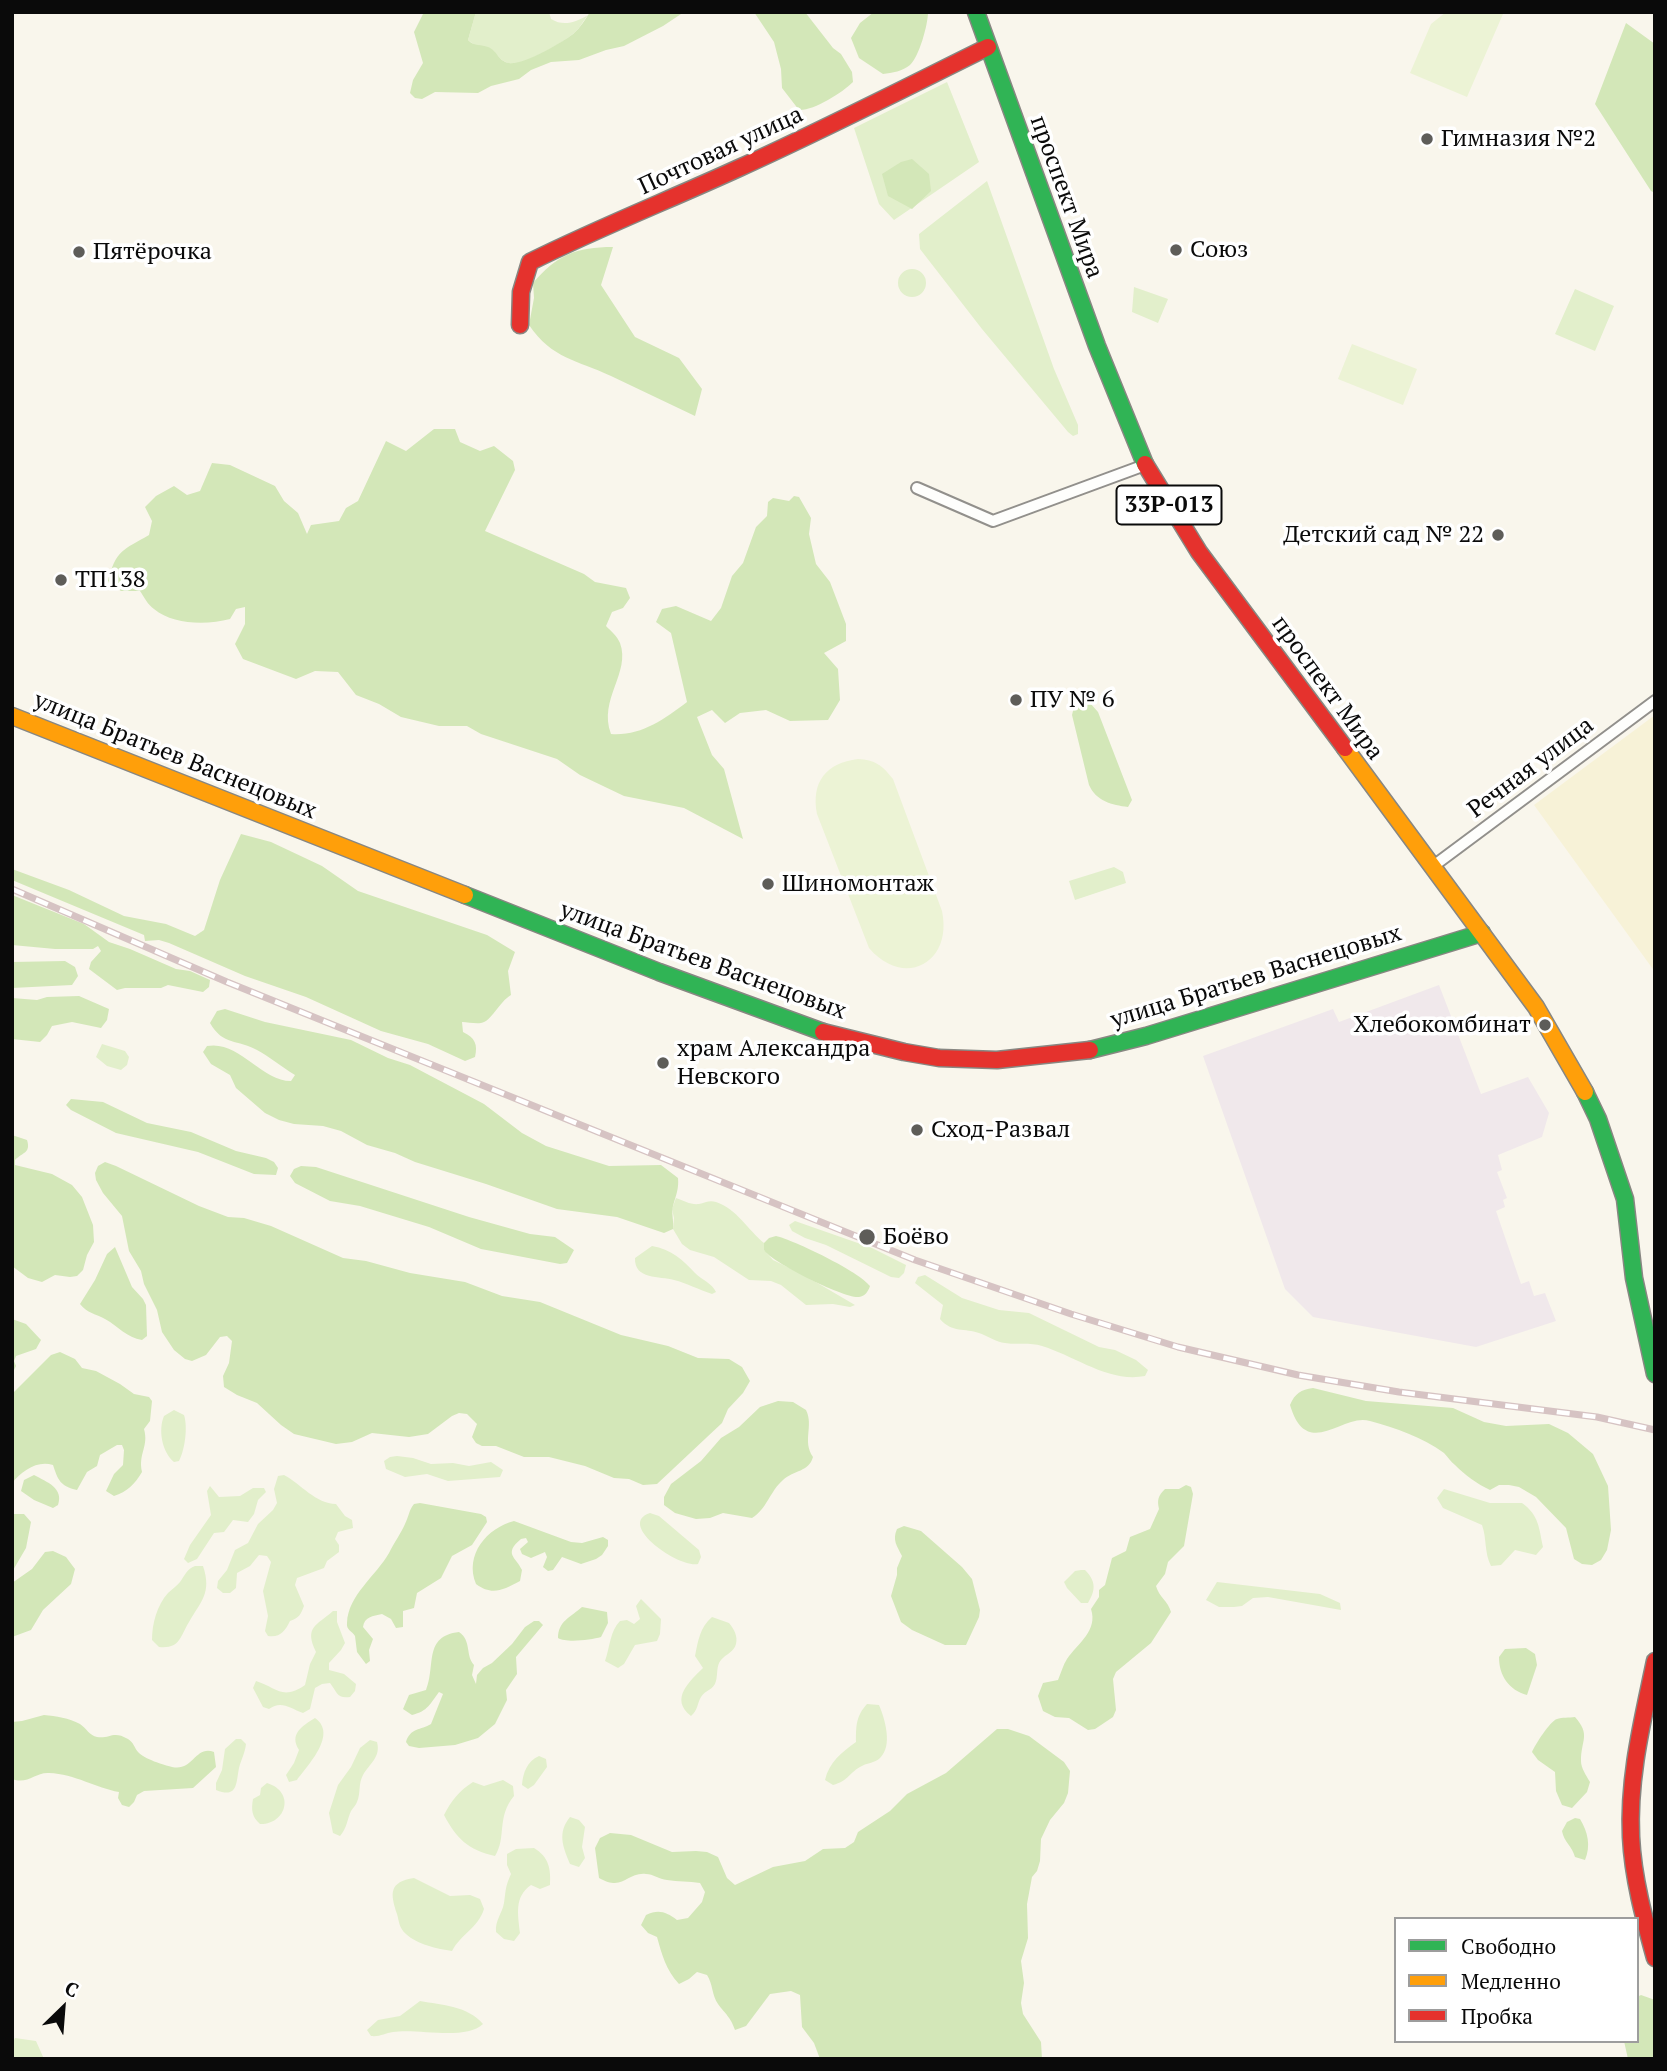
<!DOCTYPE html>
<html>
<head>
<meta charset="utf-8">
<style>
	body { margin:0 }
	#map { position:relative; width:1667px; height:2071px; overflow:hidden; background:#f9f6ec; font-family:"PT Serif",serif }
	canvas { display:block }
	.frame { position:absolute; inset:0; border:14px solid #0a0a0a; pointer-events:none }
	.legend { position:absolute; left:1394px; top:1917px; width:245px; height:126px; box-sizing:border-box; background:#fff; border:2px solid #9d9d9d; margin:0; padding:9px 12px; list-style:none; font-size:21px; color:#0a0a0a }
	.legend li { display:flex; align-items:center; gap:14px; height:35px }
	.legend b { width:35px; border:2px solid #9d9d9d }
	.north { position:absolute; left:28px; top:1973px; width:70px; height:70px; -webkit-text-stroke:5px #fff; paint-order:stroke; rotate:25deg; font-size:19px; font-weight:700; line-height:28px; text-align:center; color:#0a0a0a }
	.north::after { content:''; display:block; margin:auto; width:24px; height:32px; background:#0a0a0a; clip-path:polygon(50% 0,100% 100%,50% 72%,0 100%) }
</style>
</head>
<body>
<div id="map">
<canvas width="1667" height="2071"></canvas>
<div class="frame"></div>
<ul class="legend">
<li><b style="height:9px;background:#30b455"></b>Свободно</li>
<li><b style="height:9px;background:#ff9f0a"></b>Медленно</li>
<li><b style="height:9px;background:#e5322d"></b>Пробка</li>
</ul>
<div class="north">С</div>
</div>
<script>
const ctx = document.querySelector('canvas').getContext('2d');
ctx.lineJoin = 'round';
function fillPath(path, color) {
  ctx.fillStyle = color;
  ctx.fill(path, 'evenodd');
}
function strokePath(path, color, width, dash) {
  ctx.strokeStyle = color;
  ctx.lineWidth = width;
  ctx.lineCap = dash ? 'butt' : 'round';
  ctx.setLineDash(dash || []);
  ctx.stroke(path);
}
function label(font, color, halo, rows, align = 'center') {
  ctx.font = font + ' "PT Serif",serif';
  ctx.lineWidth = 7;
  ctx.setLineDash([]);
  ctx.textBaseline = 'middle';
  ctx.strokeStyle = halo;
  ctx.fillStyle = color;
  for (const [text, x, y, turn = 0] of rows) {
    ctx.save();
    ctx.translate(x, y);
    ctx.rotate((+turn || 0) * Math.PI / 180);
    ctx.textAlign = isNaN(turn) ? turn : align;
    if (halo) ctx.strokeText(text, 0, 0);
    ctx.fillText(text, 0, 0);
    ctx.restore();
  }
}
const industrial = new Path2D(`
	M1439,985l42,109 47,-17 21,36 -7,24 -44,18 4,15 -5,2 10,26 -4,2 2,7 -9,4 25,73 8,-3 5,15 11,-3 11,28 -80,26 -163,-30 -28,-28 -82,-233 130,-47 6,13z`);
const farmland = new Path2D(`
	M1655,715v257l-121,-167z`);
const green = new Path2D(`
	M476,12h73l2,7c13,8 25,3 37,-4 -5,6 -8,13 -14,18 -10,9 -48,31 -61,31 -12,-1 -14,-9 -22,-15l-15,-3 -8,-6z
	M947,82l32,80 -85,58 -15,-16 -25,-76z
	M987,181l67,188 24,56v9l-5,2 -5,-4 -86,-103 -62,-80 -1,-15z
	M898 283a14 14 0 1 1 28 0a14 14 0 1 1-28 0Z
	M1134,287l34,12 -10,24 -26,-11z
	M1575,289l39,17 -19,45 -40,-17z
	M1114,867l9,5 3,11 -51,17 -6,-19z
	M102,1044l23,7 4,6 -2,8 -6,5 -14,-4 -11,-9z
	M676,1198c8,3 15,7 23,6 6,-1 10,-4 17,-2 21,7 32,28 48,41v7l9,10 29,14 53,31 -5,2 -17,-3 -27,1 -25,-20 -10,-4 -22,-1 -35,-23 -24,-7 -8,-6 -9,-15 1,-11 -2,-9z
	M795,1221l77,27 34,17 -2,8 -5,5 -8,-1 -65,-32 -21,-7 -13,-7 -3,-6z
	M652,1246c19,3 31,14 43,27 7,7 17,10 21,19l-4,2c-13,-4 -25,-11 -38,-14 -14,-4 -40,0 -39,-22z
	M925,1275l37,23 37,12 30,3 70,34 16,3 21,10 12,10 -3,6c-36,7 -70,-20 -103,-30 -12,-4 -25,-1 -37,-3 -9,-1 -17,-7 -26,-10 -14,-5 -27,0 -39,-14l3,-14 -28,-22 3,-6z
	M174,1410l10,5c4,12 1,35 -5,46l-5,1c-12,-10 -16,-32 -10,-46z
	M397,1456l16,2 18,6 22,-1 16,3 22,-4 12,8 -3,7 -52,4 -21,-7 -22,3 -19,-8 -2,-8 6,-4z
	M284,1475c17,9 32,29 52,29l9,12 7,4 1,8 -15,4 -3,7 4,6v7l-12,9 -3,7 -27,10 -2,7 9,21c-3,8 -5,12 -14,15 -5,10 -10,17 -22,15l-3,-5 3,-15 -5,-25 8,-29 -4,-6 -8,-1 -9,11 -13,7 -1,15 -6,5h-7l-6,-5 1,-7 9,-11 8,-20 13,-7 10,-19 15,-14 4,-7 -3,-14 4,-13z
	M210,1486l9,11 21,-1 13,-8h11l2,4 -8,8 -4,14 -6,8 -15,-2 -9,12 -10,1 -17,26 -9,4 -4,-4 6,-14 21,-30 -4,-24z
	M1444,1489l46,14h32c17,12 17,25 21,44l-7,8 -21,-5 -14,15 -10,1c-7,-14 -4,-27 -9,-41l-39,-17 -6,-10z
	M650,1513l9,3 40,34 2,7 -3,7c-20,4 -82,-40 -48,-51z
	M195,1566h8c9,27 -2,35 -14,56 -9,15 -9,27 -30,25l-7,-7c0,-16 5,-35 16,-47 4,-4 9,-7 12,-11 5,-7 7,-13 15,-16z
	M1081,1570h4c11,11 11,20 3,33h-7l-14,-15 -3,-6 11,-11z
	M1217,1582l103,12 20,9 1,7 -73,-13 -15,1 -11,8 -8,1h-15l-13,-7z
	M641,1599l20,20 -1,15 -3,7 -22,4 -11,19 -6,4 -13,-7c5,-14 5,-30 15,-40l7,-1 7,4 6,-5 -4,-13z
	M333,1611h4v11l8,21 -4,7 -12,13v7l15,4 12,10 -1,7 -5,6c-13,2 -13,-5 -20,-14l-8,1 -7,4 -5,21 -7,4c-13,-5 -22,-13 -34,-4l-6,-2 -10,-19 3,-7c20,6 26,20 49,4l5,-21 6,-12c-12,-25 0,-26 17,-41z
	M712,1617l17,6c5,6 9,13 7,21 -2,8 -10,10 -15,16 -5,6 -3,14 -5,21 -2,9 -11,9 -15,16 -4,7 -3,13 -10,19 -22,-17 -1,-35 12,-48l-8,-12c3,-15 5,-29 17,-39z
	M867,1704l12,1c6,14 14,41 1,53 -5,5 -14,5 -20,9 -12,7 -12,14 -27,18l-8,-5c4,-18 17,-28 31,-38 0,-16 0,-26 11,-38z
	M315,1718c23,16 -7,47 -18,62l-8,2 -3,-7 8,-12 5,-13c-10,-16 3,-24 16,-32z
	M236,1739h5l5,5c-1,9 -5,16 -7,24 -3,15 -1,31 -23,22v-7l6,-13 3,-21z
	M370,1740l7,2c4,15 -7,21 -14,33 -5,9 -2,18 -6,27 -1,3 -4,6 -6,9 -4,9 -4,17 -11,25l-7,-3 -4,-20 9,-28 13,-18 9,-19z
	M539,1756l7,3 1,8 -13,18 -6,4 -6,-4c1,-12 5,-24 17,-29z
	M503,1780l10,6 1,10c-18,22 -7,41 -19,60 -27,-6 -39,-18 -51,-41 7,-14 16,-25 29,-33l11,4z
	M267,1783c29,9 19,42 -7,41 -8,-7 -9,-14 -7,-25l7,-4 1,-7z
	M570,1817l9,3 6,7 -3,20 3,11 -6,9 -9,-3c-7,-17 -13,-31 0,-47z
	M534,1848c15,9 17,21 16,37l-10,4 -9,-4c-17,12 -13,29 -11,48l-6,8 -10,-2 -8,-7c-1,-12 6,-18 8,-29 2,-13 1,-16 7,-29l-4,-9v-11l9,-5z
	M414,1878l36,18 20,-1 10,4 4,10c-6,19 -23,25 -32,42 -14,-2 -36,-7 -46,-17 -7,-6 -7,-13 -9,-20 -7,-21 -8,-32 17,-36z
	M420,2001c22,4 48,5 63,23 -18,17 -65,4 -90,8 -8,1 -13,5 -22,4l-4,-6 11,-10 22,-4z
	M15,2038l21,3 8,18h-32v-14z`);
const forest = new Path2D(`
	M429,12h47l-8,28c7,7 13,4 20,7 10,4 10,14 21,16 13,3 54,-21 64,-29 7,-6 12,-14 17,-22h94l-21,14 -39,20 -18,4 -27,10 -28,2 -20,8 -12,9 -28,7 -13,7 -43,-1 -13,7 -7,-1 -5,-5 3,-13 10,-17 -9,-31 9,-18z
	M754,12h51l28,36 8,6 11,18 1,10c-11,11 -40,29 -54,28l-17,-22 -1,-19 -7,-27z
	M874,12h54c0,13 -9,45 -18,53 -7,6 -18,8 -27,9l-24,-16 -8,-20 9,-15z
	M1626,23l29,21v149l-4,-2 -56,-87z
	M912,159l17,15 2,17 -19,18 -24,-13 -6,-22 19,-12z
	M613,247l-12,38 34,52 44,21 23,31 -7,27c-28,-13 -56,-27 -84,-40 -34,-16 -59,-17 -82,-51l5,-27 -1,-15c24,-28 43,-36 80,-36z
	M434,429h21l5,13 20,9 14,-5 19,15 2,9 -30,61 99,43 11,8 31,6 4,10 -7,10 -11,4 -6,14c5,5 11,10 14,17 11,30 -22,56 -9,91 30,2 52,-14 76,-32l-16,-69 -15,-11 6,-13 14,-3 35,15 10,-13 11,-32 11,-13 13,-36 11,-11 1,-14 5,-4 16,3 5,-5 5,1 12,21 -2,16 7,30 14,18 16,42v17l-22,12 14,16 2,31 -12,20 -38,1 -24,-11 -26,3 -15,10 -13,-13 -15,7 15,38 12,14 19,70 -59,-31 -60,-12 -44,-21 -23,-16 -76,-25 -14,-8h-28l-38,-9 -22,-13 -23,-9 -18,-23 -23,-1 -19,8 -53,-20 -8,-15 10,-20v-17l-9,2 -6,10c-23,6 -57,6 -76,-10 -6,-4 -10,-12 -14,-18h-19l-13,-10c8,-31 15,-31 41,-46l3,-14 -7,-14 11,-11 18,-10 13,9 13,-4 12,-28 18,2 45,21 9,15 14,12 9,21 4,-9 28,-4 7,-13 12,-7 28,-60 20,10z
	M1081,702l9,1 8,9 34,88 -4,7c-16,-2 -32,-6 -39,-22l-17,-70 2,-8z
	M241,834l30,8 51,24 36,25 129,44 28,17 -7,19 3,24c-12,7 -20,27 -30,28 -6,1 -13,-1 -19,-1l1,10c12,6 15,12 12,25l-10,4 -37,-17 -47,-13 -75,-34 -61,-21 -76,-33 -10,-3 -14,1 -1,-6 -132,-55v-11l57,21 55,26 42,8 29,12 9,-6 16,-50z
	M12,895l72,29 25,18 21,7 46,20 14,2 20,9 -1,7 -6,5 -35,-7 -7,3h-36l-8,2 -28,-21 2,-7 10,-11 -3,-5 -5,3h-38l-43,-4z
	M65,961l10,6 3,9 -6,9 -60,3v-26z
	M79,996l30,13 -2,11 -6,8 -29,-6 -20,4 -5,9 -7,7 -28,-3v-41l25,2 10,-3z
	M225,1009l40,13 86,18 37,18 22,7 74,39 38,29 24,13 63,20 52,-1 17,13c1,11 -2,17 -5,28 -2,6 1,15 0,23l-9,4 -47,-16 -60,-8 -71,-25 -71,-22 -20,-9 -28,-8 -26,-14 -18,-5 -29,-2 -15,-4 -14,-7 -29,-25 -6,-13 -19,-11 -8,-12 4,-6c32,-6 54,35 84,35l4,-6c-13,-8 -25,-18 -38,-25 -19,-11 -34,-4 -47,-27l7,-12z
	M71,1099l32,3 44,21 44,9 45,19 30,7 8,4 4,6 -2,7 -22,-1 -56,-22 -82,-19 -45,-23 -5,-5z
	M12,1135l15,5c4,13 -4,12 -12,20v5l37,9 20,11 10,12 11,28 1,17 -7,13 -4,15 -6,6 -7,1 -15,-2 -13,7 -14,-4 -16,-12z
	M105,1162l11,4 83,40 29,11 16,1 27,8 72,32 23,3 44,12 55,9 37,14 38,6 81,33 47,11 30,12 31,1 13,8 8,14 -7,12 -15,16 -6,14 -65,61 -14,1 -14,-6 -15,-1 -29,-12 -36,-9h-25l-28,-11h-14l-6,-3 -4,-6 5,-13 -10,-10 -8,-1 -7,3 -24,18 -19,3 -37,-4 -20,9 -16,2 -42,-10 -13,-9 -24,-22 -20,-8 -13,-8 -1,-11 6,-13 3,-22 -5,-5 -7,1 -14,18 -14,6 -7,-2 -11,-9 -12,-18 -5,-22 -13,-26 -3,-13 -12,-20 -7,-35 -19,-23 -7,-13 -1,-7 3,-7z
	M301,1166l15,1 153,50 61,17 25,3 19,13 -7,13 -7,1 -79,-15 -52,-22 -69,-21 -30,-5 -35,-18 -5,-7 4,-7z
	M776,1236c18,4 84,36 94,50 -2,6 -5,10 -11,11 -14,2 -88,-35 -95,-47v-7l5,-5z
	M115,1247l17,40 11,12 3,6 1,31 -5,4c-15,-2 -24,-14 -37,-21 -9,-5 -18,-6 -25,-15l15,-24 12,-26z
	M12,1319l14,5 15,16 -5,9 -20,7 -2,5 2,5 -4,8z
	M60,1352l15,7 7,9 14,3 24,13 14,10 15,3 3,4 -2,20 -6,8c5,18 -6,24 -2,43 -7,12 -15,20 -28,24l-8,-5 8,-17 9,-9 1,-15 -2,-5h-5l-17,10 -3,11 -10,6 -10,18c-17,-4 -19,-10 -24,-25 -16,-5 -31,6 -41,18v-89l39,-39z
	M1313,1388l53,13 87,7 31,14 22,4 43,-2 19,9 25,21 15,32 3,44 -4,20 -6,10 -9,5 -10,-1 -8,-5 -8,-31 -30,-31 -17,-10 -10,-2h-10l-9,5c-13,-6 -25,-15 -35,-25 -4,-3 -7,-8 -11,-12 -22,-16 -48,-25 -74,-32 -27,-9 -63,41 -80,-16 5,-12 11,-15 23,-17z
	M778,1401l15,1 13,8c8,16 -4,31 7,47 -4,15 -19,13 -30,23 -13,11 -16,29 -31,38l-29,-5 -13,5 -14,1 -21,-6 -11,-8v-8l7,-13 30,-23 20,-23 18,-11 21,-20z
	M34,1475c13,7 30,13 24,30l-5,3 -19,-8 -13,-9 3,-11z
	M1186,1485l5,2 2,7 -9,52 -16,16 -3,12 -9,12c3,11 12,15 15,26l-20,31 -35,29 -3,7 3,31 -3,7 -18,12 -7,1 -19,-12 -14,-1 -12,-6 -5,-15 5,-13 15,-3c3,-7 5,-15 9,-21 11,-16 31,-28 24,-50l8,-12v-7l6,-5 7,-27 14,-7 4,-14 20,-8 9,-20c-2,-9 -1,-13 6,-20h14z
	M420,1503l61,11 5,3 1,5 -15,23 -20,11 -11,22 -24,15 -3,15 -11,3v16l-7,1 -5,-9 -9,-5c-9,2 -18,3 -19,13l10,12 -4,11 1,11 -4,3 -9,-12 -2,-16c-3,-5 -9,-6 -8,-13 1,-28 29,-47 42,-70 5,-10 12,-20 16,-29 4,-8 4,-14 9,-20z
	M12,1514h12l7,8 -5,26 -14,24z
	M514,1521l57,21 11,1 21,-6 5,3v6l-6,9 -6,4 -15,5 -19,-7 -9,13 -5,1 -5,-4 4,-10 -2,-5 -14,6 -9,-4 -2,-5 8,-7 -2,-4 -5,1c-18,15 -5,18 1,31l-2,11c-17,9 -28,15 -44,3 -12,-29 11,-56 38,-63z
	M904,1526l17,5 41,36 10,12 8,31 -1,7 -13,28h-21l-33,-15 -11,-8 -10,-26 6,-21v-7l5,-12c-5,-10 -10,-16 -5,-27z
	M53,1551l13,6 9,12 -4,15 -28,26 -12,20 -19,7v-54l20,-14 13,-17z
	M582,1607l25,5 1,11 -7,14c-10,3 -35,6 -43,1 0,-17 13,-21 24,-31z
	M534,1621h5l4,4 -27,32 1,17 -11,16 1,10 -12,24 -17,14 -23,7 -36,3 -10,-2 -3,-4c4,-14 15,-12 25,-18l12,-30 -4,-2c-9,12 -11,19 -27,23l-9,-6 6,-14 17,-5c10,-24 -3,-54 33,-58 13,9 6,23 15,33l-2,10 4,9 1,-9 6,-7 9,-5 20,-19 13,-17z
	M1526,1648l9,6 2,11 -10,30c-18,-5 -28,-19 -28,-38l6,-8z
	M44,1715c12,1 25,3 36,9 6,4 10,12 17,13 13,2 16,-7 31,2 6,4 6,8 10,13 6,7 26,13 34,15 21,5 23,-22 42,-15l2,15 -23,21 -49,3 -7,4 -3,7 -5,5 -7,-2 -4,-7 1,-6c-23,-4 -44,-18 -70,-19 -14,-1 -21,12 -37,6v-57l10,-1z
	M1575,1717c16,18 6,23 6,44 0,7 5,14 9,21l-3,10 -15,16 -10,-3 -6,-14 -1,-19 -17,-12 -6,-8c3,-7 18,-31 25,-33 5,-2 12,-1 18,-2z
	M997,1729h11l21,7 35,26 6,9 -2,22 -4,10 -14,17 -9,19 -1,22 -3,10 -5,6 -5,27 1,34 -7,23 3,22 -3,20 2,11 18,28 1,17h-222l-6,-16 -12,-16 -2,-32 -9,-4 -21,3 -24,32 -11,4c-5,-14 -9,-15 -17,-26 -6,-8 -5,-20 -11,-29l-10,-3 -8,7 -10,5c-13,-14 -17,-29 -22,-47l-9,-4 -7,-8 5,-10c13,-6 20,-3 31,5l11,-2 14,-16 3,-10 -5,-9c-11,-2 -22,-1 -33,-3 -8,-1 -14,-6 -21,-6 -20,-2 -22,18 -47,4l-4,-30 5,-10 10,-5 21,2 41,17 24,-1 11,1 11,5 9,21 8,7 38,-18 32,-6 18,-12 22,-1 9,-6 4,-10 32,-21 17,-17 39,-21z
	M1575,1818l5,1c8,13 11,27 5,41l-10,-3c-3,-11 -11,-15 -13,-26l5,-9z
	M1641,1995l14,5v59h-27l-4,-18h13v-44z`);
const pitch = new Path2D(`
	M1446,12h52l5,2 -36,83 -57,-24 21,-49z
	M1352,344l65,25 -14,36 -65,-26z
	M858,759c17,1 24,6 35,20l49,132c11,52 -38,78 -73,37l-52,-134c-6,-32 9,-51 41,-55z`);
const street = new Path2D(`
	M917,488l76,33 152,-56
	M1432,867l223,-166`);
const fast = new Path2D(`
	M976,12l121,334 48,118
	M465,895l194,77 164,60
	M1090,1050l56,-14 336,-103
	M1585,1092l13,27 27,80 9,79 21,96`);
const slow = new Path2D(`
	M12,716l453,179
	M1345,748l191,259 49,85`);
const jam = new Path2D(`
	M520,325l1,-33 9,-30c68,-34 139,-62 209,-94 84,-38 166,-80 249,-121
	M1145,464l54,88 146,196
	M823,1032l81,20 35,6 58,2 93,-10
	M1655,1661c-12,58 -27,116 -24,176 2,41 13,81 24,121`);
const rail = new Path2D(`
	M12,889l215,93 688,278 156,54 107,33 120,28 101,17 198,25 58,13`);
const markers = [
	[1427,139,7,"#5e5d59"],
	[1176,250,7,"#5e5d59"],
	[79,252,7,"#5e5d59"],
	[1498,535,7,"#5e5d59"],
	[61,580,7,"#5e5d59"],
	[1016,700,7,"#5e5d59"],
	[768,884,7,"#5e5d59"],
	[1545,1025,7,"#5e5d59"],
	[663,1063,7,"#5e5d59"],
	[917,1130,7,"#5e5d59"],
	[867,1237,9,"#5e5d59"]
];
const shields = [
	[1169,505,105]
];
const shieldNames = [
	["33Р-013",1169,505]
];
const poiNames = [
	["Гимназия №2",1441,139],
	["Союз",1190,250],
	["Пятёрочка",93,252],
	["Детский сад № 22",1484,535,"right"],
	["ТП138",75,580],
	["ПУ № 6",1030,700],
	["Шиномонтаж",782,884],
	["Хлебокомбинат",1531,1025,"right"],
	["храм Александра",677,1049],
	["Невского",677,1077],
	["Сход-Развал",931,1130],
	["Боёво",883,1237]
];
const streetNames = [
	["Почтовая улица",721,151,-25],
	["проспект Мира",1066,197,70],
	["проспект Мира",1327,688,54],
	["улица Братьев Васнецовых",175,756,22],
	["Речная улица",1531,768,-37],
	["улица Братьев Васнецовых",703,961,20],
	["улица Братьев Васнецовых",1256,977,-17]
];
fillPath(industrial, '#f0e8eb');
fillPath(farmland, '#f7f2d7');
fillPath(green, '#e2efcb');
fillPath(forest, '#d3e7b8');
fillPath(pitch, '#ecf3d5');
strokePath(street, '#92908c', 14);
strokePath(fast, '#888782', 19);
strokePath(slow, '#888782', 19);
strokePath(jam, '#888782', 19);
strokePath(street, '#fefefc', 10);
strokePath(fast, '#30b455', 16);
strokePath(slow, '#ff9f0a', 16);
strokePath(jam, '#e5322d', 16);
strokePath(rail, '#d6c3c3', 7);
strokePath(rail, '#fff', 4.5, [13]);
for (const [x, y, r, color] of markers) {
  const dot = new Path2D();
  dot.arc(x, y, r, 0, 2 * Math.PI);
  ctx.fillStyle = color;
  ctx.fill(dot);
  strokePath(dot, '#fff', 2.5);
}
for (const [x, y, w] of shields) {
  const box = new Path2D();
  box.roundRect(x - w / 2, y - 19.5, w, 39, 5);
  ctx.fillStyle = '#fff';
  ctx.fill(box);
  strokePath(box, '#0a0a0a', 2);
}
label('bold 23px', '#0a0a0a', null, shieldNames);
label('24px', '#0a0a0a', '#fff', poiNames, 'left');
label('24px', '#0a0a0a', '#fff', streetNames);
</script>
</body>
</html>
